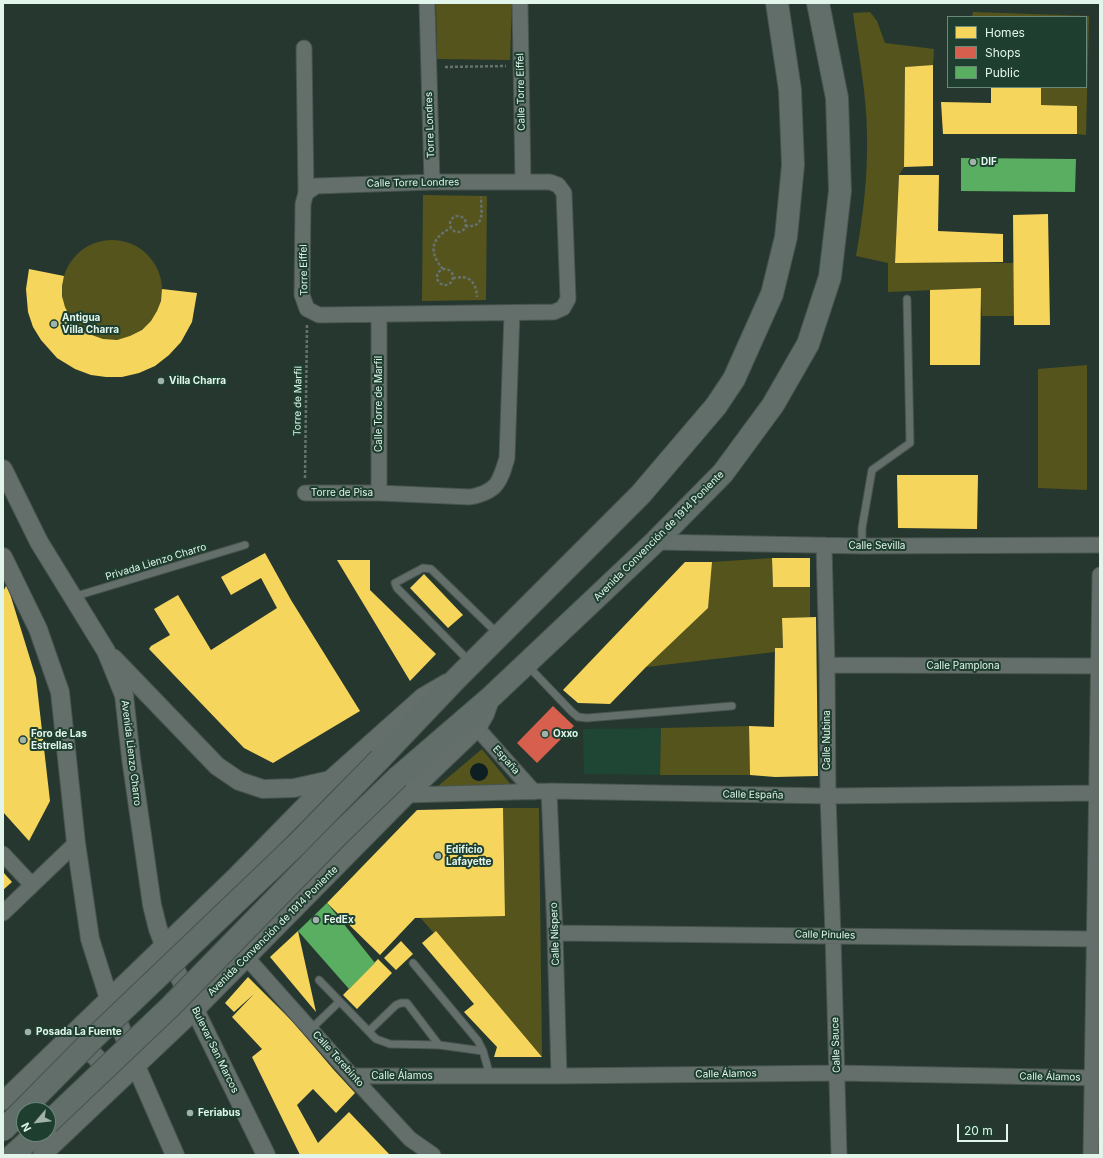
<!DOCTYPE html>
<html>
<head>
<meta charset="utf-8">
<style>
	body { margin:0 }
	#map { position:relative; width:1103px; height:1158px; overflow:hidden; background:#26372f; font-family:Inter,sans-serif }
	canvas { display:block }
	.frame { position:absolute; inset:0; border:4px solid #e2f5eb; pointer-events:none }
	.legend { position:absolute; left:947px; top:16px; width:140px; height:72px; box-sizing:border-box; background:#1e3f30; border:1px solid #6c887b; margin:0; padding:5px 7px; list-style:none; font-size:12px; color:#e2f5eb }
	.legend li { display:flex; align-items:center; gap:8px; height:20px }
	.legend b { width:20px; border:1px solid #6c887b }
	.north { position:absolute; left:16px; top:1102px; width:40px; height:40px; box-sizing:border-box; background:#1e3f30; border:1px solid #6c887b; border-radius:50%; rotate:242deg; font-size:11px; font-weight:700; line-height:16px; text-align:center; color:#e2f5eb }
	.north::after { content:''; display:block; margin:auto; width:14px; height:18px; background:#a0b2a9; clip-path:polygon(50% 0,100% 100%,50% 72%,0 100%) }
	.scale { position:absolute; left:957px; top:1124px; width:51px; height:18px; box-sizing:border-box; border:2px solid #e2f5eb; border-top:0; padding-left:5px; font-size:12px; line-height:14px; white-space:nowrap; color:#e2f5eb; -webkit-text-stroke:3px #1e3f30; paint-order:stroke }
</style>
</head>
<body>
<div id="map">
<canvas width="1103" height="1158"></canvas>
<div class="frame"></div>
<ul class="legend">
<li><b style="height:11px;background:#f6d55c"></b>Homes</li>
<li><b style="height:11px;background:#d6604d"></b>Shops</li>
<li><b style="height:11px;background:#5aae61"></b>Public</li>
</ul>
<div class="north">N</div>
<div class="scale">20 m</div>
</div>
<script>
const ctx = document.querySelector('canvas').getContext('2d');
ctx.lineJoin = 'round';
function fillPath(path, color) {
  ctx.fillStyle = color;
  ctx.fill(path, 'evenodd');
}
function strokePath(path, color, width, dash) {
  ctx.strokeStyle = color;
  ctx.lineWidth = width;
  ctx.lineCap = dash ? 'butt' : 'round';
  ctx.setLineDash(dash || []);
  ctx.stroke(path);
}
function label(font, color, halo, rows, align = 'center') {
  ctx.font = font + ' Inter,sans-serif';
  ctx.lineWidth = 4;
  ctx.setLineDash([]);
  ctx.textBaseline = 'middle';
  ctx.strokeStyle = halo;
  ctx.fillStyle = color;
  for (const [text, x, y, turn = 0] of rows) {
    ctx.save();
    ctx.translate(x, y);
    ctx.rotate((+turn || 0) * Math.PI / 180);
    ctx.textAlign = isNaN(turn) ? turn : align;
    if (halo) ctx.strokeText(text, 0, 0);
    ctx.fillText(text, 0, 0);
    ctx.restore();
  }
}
const built = new Path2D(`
	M661,728l-1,47 -76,-1 -1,-45z`);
const green = new Path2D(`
	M436,3h76l-2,57 -73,-1z
	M870,12l7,9 8,22 49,6 -1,16 -28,2 -1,100 -5,8 -4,87 119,1v53h-32l-2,-28 -92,4v-29l-32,-7c7,-40 12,-80 11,-121 0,-41 -9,-82 -14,-122z
	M973,12l116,4 -3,119 -9,-1v-28l-36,-1v-18h45v-70h-114z
	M423,195l64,1 -1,104 -64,1z
	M62 290a50 50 0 1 1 100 0a50 50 0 1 1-100 0Z
	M1087,365v125l-49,-2v-119z
	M772,558l1,29h37v30l-28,1 1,30h-8v4l-129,15 66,-105z
	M749,726l1,49h-90l1,-47z
	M482,749l30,37h-74z
	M503,808h36l3,249 -124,-142 87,1z`);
const water = new Path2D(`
	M470 772a9 9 0 1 1 18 0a9 9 0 1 1-18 0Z`);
const homes = new Path2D(`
	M933,65v101l-29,1 1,-100z
	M991,87h50v18l36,1v28h-134l-2,-32 50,1z
	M899,175h40l-1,56 65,3v28l-108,1z
	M1048,214l2,111h-36l-1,-110z
	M29,269l35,7 -2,10v10l3,11 5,10 8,10 11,7 14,5 14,1 13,-4 12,-6 9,-9 6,-10 4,-10 1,-12 35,4 -5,29 -11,20 -12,13 -14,11 -16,7 -17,4h-16l-15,-2 -16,-6 -18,-11 -16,-18 -8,-13 -5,-15 -2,-23z
	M981,288l-1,77h-50v-75z
	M897,475h81l-1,54 -79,-1z
	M265,553l26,47 69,111 -87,52 -29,-15 -95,-99 2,-3 19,-11 -16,-26 24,-14 33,55 66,-42 -16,-30 -30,17 -10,-18z
	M772,558h38v29h-37z
	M337,560h33v30l66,64 -26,27z
	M685,562h27l-4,46 -62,59 -36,37 -32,-1 -15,-13z
	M424,574l39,41 -15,13 -38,-40z
	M7,584l29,94 14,123 -21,40 -26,-29v-220z
	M816,617l2,159 -43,1 -25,-2 -1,-49 25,1 1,-79h8l-1,-30z
	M503,808l2,108 -90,2 -35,37 -53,-52 90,-93z
	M3,872l9,10 -9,8z
	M298,931l18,81 -46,-55z
	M436,931l52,62 54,64h-48l3,-10 -33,-35 10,-8 -52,-61z
	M401,941l12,13 -17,16 -12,-12z
	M378,959l14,14 -35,36 -14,-14z
	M248,977l45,45 40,47 22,24 -19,20 -23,-24 -16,16 21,38 31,-31 41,43h-90l-48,-98 10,-8 -30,-32 22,-23 -20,18 -9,-9z`);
const shops = new Path2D(`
	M553,706l21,20 -37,37 -20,-20z`);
const public = new Path2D(`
	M961,158l115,1 -1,33 -114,-1z
	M327,903l48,60 -26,26 -51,-58z`);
const path = new Path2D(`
	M445,67l61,-1
	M450 224a8 8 0 1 1 16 0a8 8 0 1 1-16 0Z
	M465,226c21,2 16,-14 16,-29
	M443,269c-15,-17 -12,-31 8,-41
	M437 277a8 8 0 1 1 16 0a8 8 0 1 1-16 0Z
	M453,278c4,0 10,-2 13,0 8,2 11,12 11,19
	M305,478l2,-153`);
const service = new Path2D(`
	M862,546v-18l10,-58 38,-27 -3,-144
	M73,597l172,-52
	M471,663l-74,-75 -2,-5 28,-15 8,1 67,65
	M527,665l45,47 6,5 9,1 145,-12
	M413,963l65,78 5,10 7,25
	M319,980l57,59 14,5 49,1 44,6
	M311,1029l28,-27
	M369,1031l27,-26 5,-2h6l32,42`);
const minor = new Path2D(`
	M427,3l5,179
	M520,3l3,179
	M304,48l2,145 -3,11 -1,91 5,14 12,6 235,-3 9,-4 5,-9 -4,-106 -6,-8 -8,-3h-118l-116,4 -10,7
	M379,315v178
	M305,493h74l91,4c27,-5 30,-15 37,-39l5,-145
	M655,542l207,4 238,-1
	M824,545l3,120 1,131 5,139 6,220
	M827,665l272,1
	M477,728l57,64
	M549,791l6,142 4,143
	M407,795l142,-4 279,5 272,-3
	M3,854l29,31
	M3,913l73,-70
	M555,933l539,6
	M247,958l105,118 58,63 23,16
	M352,1076h207l278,-3 263,5
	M1091,1155l9,-580`);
const tertiary = new Path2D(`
	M3,469l36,73 67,109 18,44 7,63 21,147 6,24 6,16 31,65 71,145
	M3,557l35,72 22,63 16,151 14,96 19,60 27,67 39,89
	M113,658l104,108 22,15 24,8 31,-1 36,-8
	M70,1046c24,5 31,11 37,35
	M3,1101l231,-223 96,-98 93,-83 24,-14
	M42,1155l153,-145 212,-215 70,-67 8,-14 6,-17`);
const primary = new Path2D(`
	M380,759l77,-81 184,-184 75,-88 18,-27 38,-85 14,-57 7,-72 -3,-75 -13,-87
	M398,777l94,-81 163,-154 68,-69 50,-68 35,-61 22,-67 10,-86 -3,-93 -19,-95
	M13,1155l23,-21`);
const primaryBridge = new Path2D(`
	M48,1123l122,-116 168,-172 60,-58
	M3,1130l92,-93 202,-193 83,-85`);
const markers = [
	[973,162,4,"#a0b2a9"],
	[54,324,4,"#a0b2a9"],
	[161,381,4,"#a0b2a9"],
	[545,734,4,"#a0b2a9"],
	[23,740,4,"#a0b2a9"],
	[438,856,4,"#a0b2a9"],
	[316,920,4,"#a0b2a9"],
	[28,1032,4,"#a0b2a9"],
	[190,1113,4,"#a0b2a9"]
];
const streetNames = [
	["Calle Torre Eiffel",521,92,-91],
	["Torre Londres",430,125,-92],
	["Calle Torre Londres",413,183,-1],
	["Torre Eiffel",304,270,-91],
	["Torre de Marfil",298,401,-89],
	["Calle Torre de Marfil",379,404,-90],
	["Torre de Pisa",342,493],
	["Avenida Convención de 1914 Poniente",659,536,-45],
	["Calle Sevilla",877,546],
	["Privada Lienzo Charro",156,562,-17],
	["Calle Pamplona",963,666],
	["Calle Nubina",827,740,-90],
	["Avenida Lienzo Charro",131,753,83],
	["España",506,760,48],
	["Calle España",753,795,1],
	["Avenida Convención de 1914 Poniente",273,931,-45],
	["Calle Níspero",555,934,-92],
	["Calle Pinules",825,935,1],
	["Calle Sauce",836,1045,-92],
	["Bulevar San Marcos",215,1050,64],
	["Calle Terebinto",338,1059,48],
	["Calle Álamos",726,1074,-1],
	["Calle Álamos",402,1076],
	["Calle Álamos",1050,1077,1]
];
const poiNames = [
	["DIF",981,162],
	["Antigua",62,318],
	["Villa Charra",62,330],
	["Villa Charra",169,381],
	["Foro de Las",31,734],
	["Estrellas",31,746],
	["Oxxo",553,734],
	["Edificio",446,850],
	["Lafayette",446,862],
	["FedEx",324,920],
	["Posada La Fuente",36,1032],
	["Feriabus",198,1113]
];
fillPath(built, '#1f4634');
fillPath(green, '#54541c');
fillPath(water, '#0e1f24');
fillPath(homes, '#f6d55c');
fillPath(shops, '#d6604d');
fillPath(public, '#5aae61');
strokePath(service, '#46544d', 9);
strokePath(minor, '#46544d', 17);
strokePath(tertiary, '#46544d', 20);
strokePath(primary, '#46544d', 24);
strokePath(path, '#67726e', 2.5, [3, 2]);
strokePath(service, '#646e6b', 7);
strokePath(minor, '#646e6b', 15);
strokePath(tertiary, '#646e6b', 18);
strokePath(primary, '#626e6a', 22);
strokePath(primaryBridge, '#46544d', 24, []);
strokePath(primaryBridge, '#626e6a', 22);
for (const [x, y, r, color] of markers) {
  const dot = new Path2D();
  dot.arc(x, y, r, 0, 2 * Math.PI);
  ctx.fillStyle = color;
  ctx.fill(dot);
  strokePath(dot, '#1e3f30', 1.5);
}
label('10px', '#e2f5eb', '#1e3f30', streetNames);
label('bold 10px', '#e2f5eb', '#1e3f30', poiNames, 'left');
</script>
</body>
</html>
